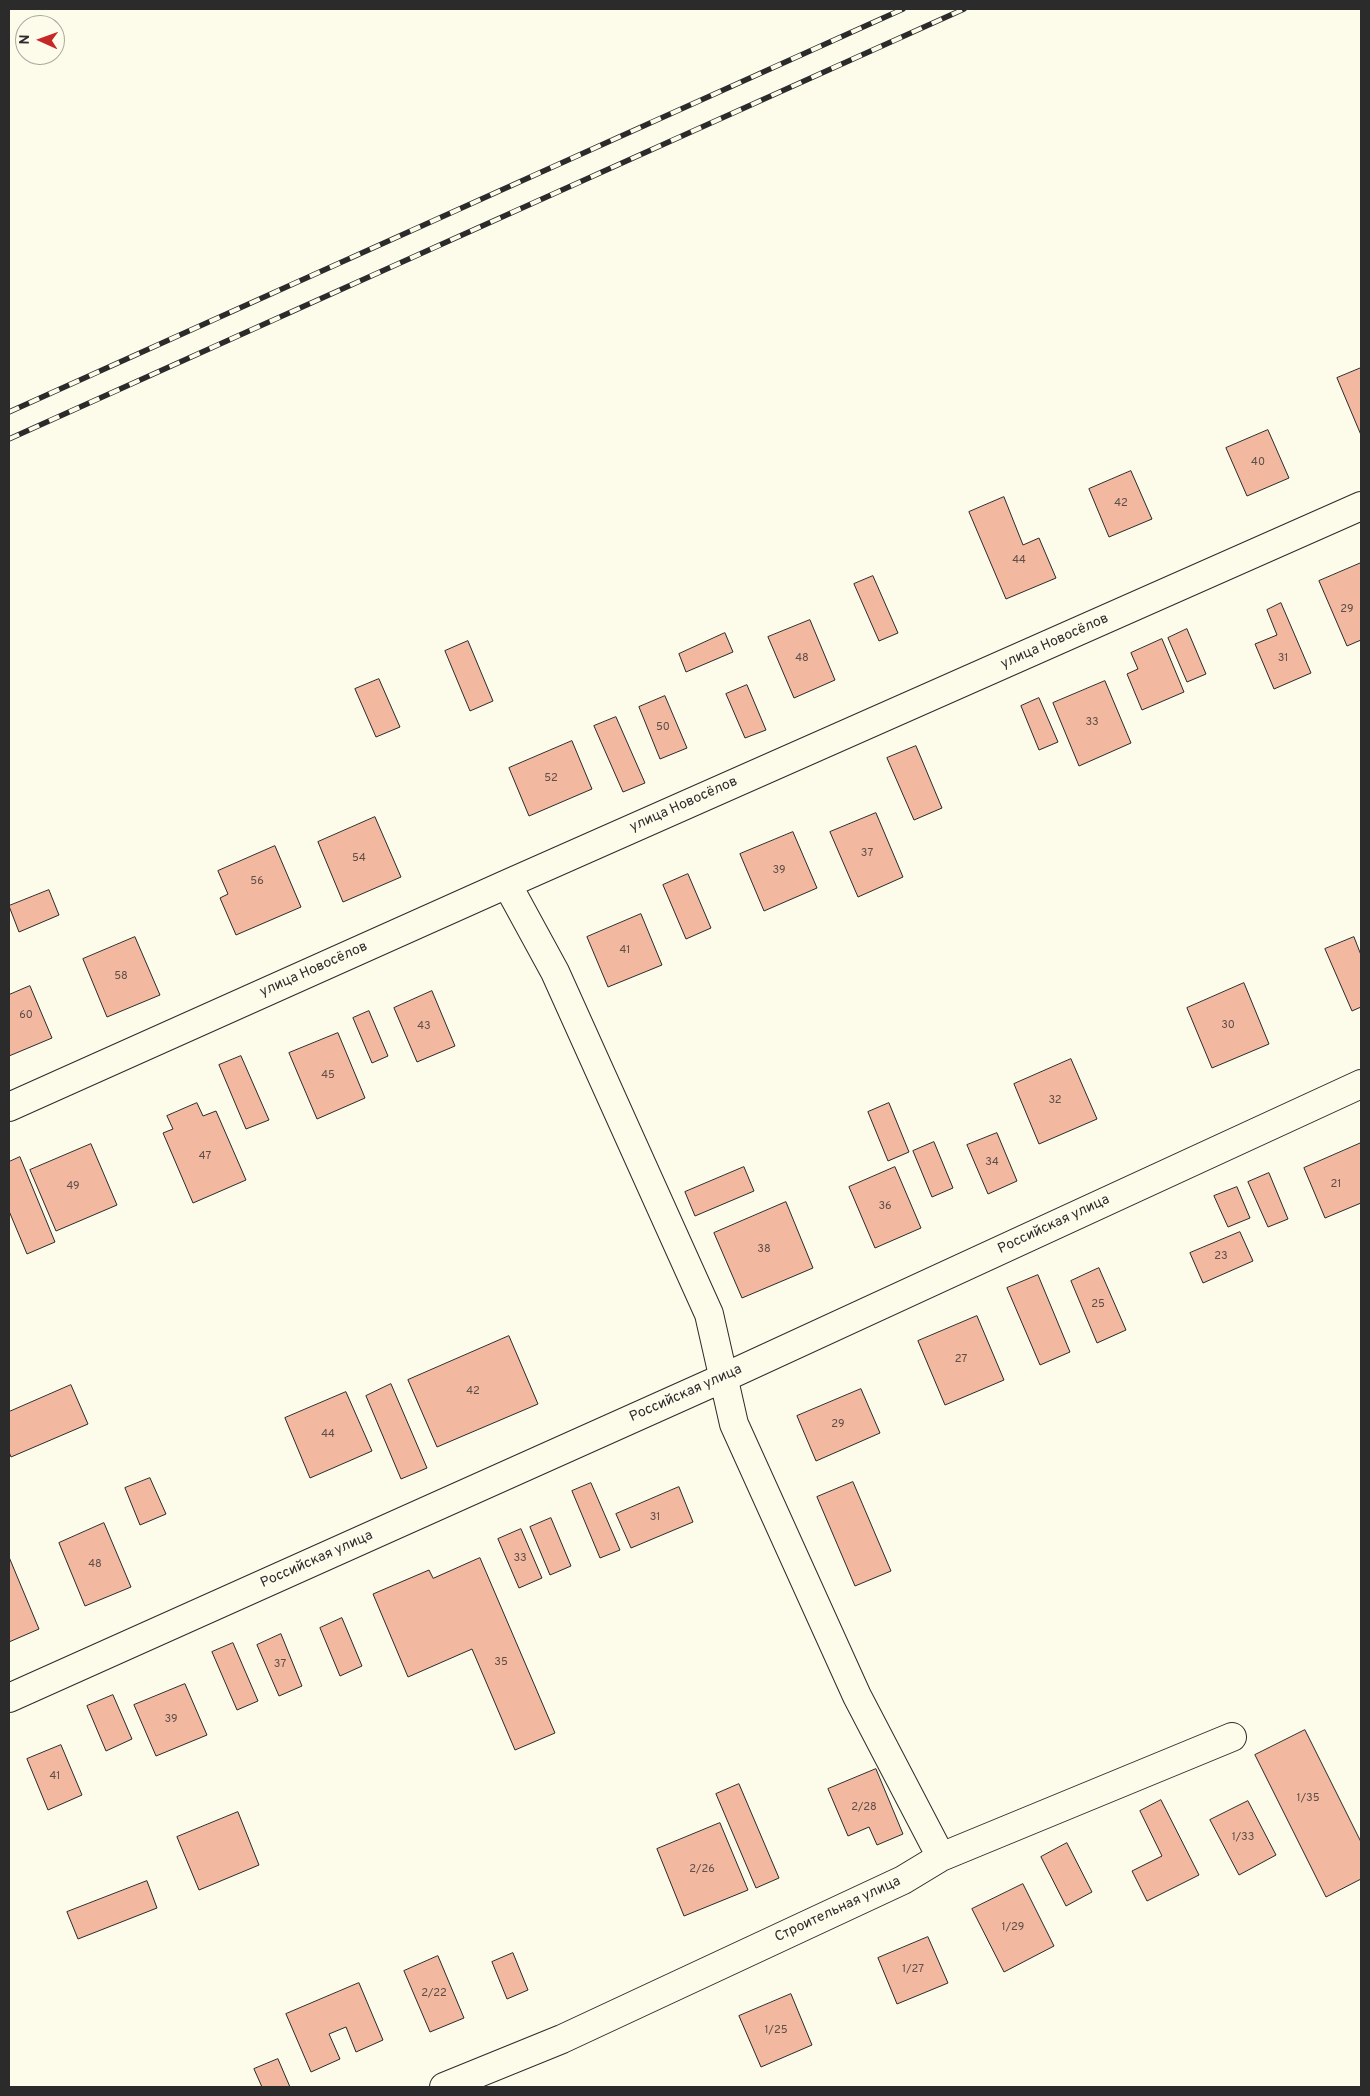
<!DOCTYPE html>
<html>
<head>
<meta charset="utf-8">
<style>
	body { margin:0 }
	#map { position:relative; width:1370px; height:2096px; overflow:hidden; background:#fdfbea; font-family:Overpass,sans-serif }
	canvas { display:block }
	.frame { position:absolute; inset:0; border:10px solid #2b2b2b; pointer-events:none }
	.north { position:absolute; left:15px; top:15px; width:50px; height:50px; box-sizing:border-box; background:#fdfbea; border:1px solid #a9a89e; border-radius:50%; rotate:272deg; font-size:14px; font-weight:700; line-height:20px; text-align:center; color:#2b2b2b }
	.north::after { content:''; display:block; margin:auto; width:18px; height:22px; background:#c62828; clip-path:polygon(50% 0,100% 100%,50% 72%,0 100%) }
</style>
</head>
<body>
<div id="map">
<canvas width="1370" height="2096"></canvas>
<div class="frame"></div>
<div class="north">N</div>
</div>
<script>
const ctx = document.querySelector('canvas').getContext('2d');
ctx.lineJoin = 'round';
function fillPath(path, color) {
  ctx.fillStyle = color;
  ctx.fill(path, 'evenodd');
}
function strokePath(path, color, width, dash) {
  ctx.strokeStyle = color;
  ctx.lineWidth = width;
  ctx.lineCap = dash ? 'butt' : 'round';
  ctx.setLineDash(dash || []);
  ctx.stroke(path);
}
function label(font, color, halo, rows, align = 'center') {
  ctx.font = font + ' Overpass,sans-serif';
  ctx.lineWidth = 4;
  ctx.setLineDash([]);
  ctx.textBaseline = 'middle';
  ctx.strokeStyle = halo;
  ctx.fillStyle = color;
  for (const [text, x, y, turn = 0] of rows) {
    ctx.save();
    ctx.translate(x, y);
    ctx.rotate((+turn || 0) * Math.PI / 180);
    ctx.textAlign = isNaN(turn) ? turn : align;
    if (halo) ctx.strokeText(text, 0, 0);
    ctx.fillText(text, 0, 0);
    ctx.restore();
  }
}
const building = new Path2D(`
	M1361,368v67l-24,-57z
	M1268,430l21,48 -42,18 -21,-48z
	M1131,471l21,48 -43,18 -20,-48z
	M1004,497l19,48 16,-7 17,40 -50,21 -37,-87z
	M1361,563v77l-14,6 -28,-65z
	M873,576l25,57 -19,8 -25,-57z
	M1281,603l30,70 -37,16 -19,-45 22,-9 -10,-25z
	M810,620l25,60 -41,18 -26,-61z
	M1187,629l19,45 -19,8 -19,-44z
	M725,633l8,19 -47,20 -7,-18z
	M1162,639l22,53 -42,18 -15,-36 11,-5 -7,-16z
	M468,641l25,60 -23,10 -25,-60z
	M379,679l21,48 -24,10 -21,-48z
	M1105,681l26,62 -52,23 -26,-63z
	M747,685l19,45 -21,8 -19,-44z
	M665,696l22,52 -27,11 -21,-52z
	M1039,698l19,44 -19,8 -18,-44z
	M616,717l29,66 -22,9 -29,-66z
	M572,741l20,48 -63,27 -20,-48z
	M916,746l26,62 -28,12 -27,-62z
	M876,813l27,64 -45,20 -28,-65z
	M375,817l26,60 -58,25 -25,-60z
	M793,832l24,56 -53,23 -24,-57z
	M275,846l26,61 -65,28 -16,-37 8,-4 -10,-23z
	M688,874l23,54 -25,11 -23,-54z
	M49,890l10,25 -40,17 -10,-26z
	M641,914l21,51 -54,22 -21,-50z
	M135,937l25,58 -53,22 -24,-58z
	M1354,937l7,18v52l-9,4 -27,-62z
	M1244,983l25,61 -57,24 -25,-60z
	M30,986l22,52 -43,18v-61z
	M432,991l23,55 -38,16 -23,-54z
	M369,1011l19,45 -16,7 -19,-45z
	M338,1033l27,65 -48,21 -28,-66z
	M241,1056l28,64 -23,9 -27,-64z
	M1071,1059l26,60 -58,25 -25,-60z
	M197,1103l6,13 13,-5 30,69 -53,23 -30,-70 10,-4 -6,-13z
	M889,1103l20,49 -21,9 -20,-49z
	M997,1133l20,48 -29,13 -21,-49z
	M934,1142l19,46 -21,9 -19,-46z
	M1361,1143v60l-36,15 -21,-50z
	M91,1144l26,61 -61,26 -26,-61z
	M20,1157l35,85 -28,12 -18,-43v-49z
	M744,1167l10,24 -59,25 -10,-24z
	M895,1167l26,61 -46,20 -26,-61z
	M1269,1173l19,46 -20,8 -20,-45z
	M1237,1187l13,31 -22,9 -14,-31z
	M786,1202l27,66 -71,30 -28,-65z
	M1240,1232l13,29 -50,22 -13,-30z
	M1099,1268l27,62 -29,13 -26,-62z
	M1038,1275l32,77 -30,13 -33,-77z
	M977,1316l27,64 -59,25 -27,-64z
	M509,1336l29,68 -101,43 -29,-67z
	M391,1384l36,84 -26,11 -35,-83z
	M71,1385l17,39 -77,33 -2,-5v-40z
	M861,1389l19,44 -64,28 -19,-45z
	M346,1392l26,59 -62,27 -25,-60z
	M150,1478l16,36 -26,11 -15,-37z
	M853,1482l38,89 -36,15 -38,-89z
	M591,1483l29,67 -20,8 -28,-67z
	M679,1487l14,35 -62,26 -15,-34z
	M551,1518l20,48 -21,9 -20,-48z
	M104,1523l27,64 -46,19 -26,-63z
	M521,1529l21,49 -23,10 -21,-49z
	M9,1557l30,72 -30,13z
	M480,1558l75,175 -40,17 -43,-101 -64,28 -35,-83 56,-24 4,8z
	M342,1618l20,48 -22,10 -20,-48z
	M281,1634l21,52 -23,10 -22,-51z
	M233,1643l25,58 -21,9 -25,-58z
	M185,1684l22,51 -51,21 -22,-51z
	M113,1695l19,44 -26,12 -19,-45z
	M1305,1730l56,112v37l-35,18 -71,-142z
	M61,1745l21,50 -34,15 -21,-51z
	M876,1769l27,65 -26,11 -8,-18 -21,9 -20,-47z
	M739,1784l40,94 -23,10 -40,-94z
	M1161,1800l38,75 -52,26 -15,-30 30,-15 -22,-45z
	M1248,1801l28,54 -37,20 -29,-55z
	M238,1812l21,53 -60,25 -22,-53z
	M720,1823l28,67 -64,26 -27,-67z
	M1067,1843l25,49 -26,14 -25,-49z
	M147,1881l10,27 -79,31 -11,-27z
	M1023,1884l31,62 -50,26 -32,-63z
	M928,1937l20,46 -51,21 -19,-46z
	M513,1953l15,37 -21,9 -15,-37z
	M438,1956l26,62 -34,14 -26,-61z
	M359,1983l24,57 -27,12 -10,-25 -17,7 11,25 -29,13 -25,-58z
	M791,1994l21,51 -51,22 -22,-51z
	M278,2059l12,28h-28l-8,-18z`);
const minor = new Path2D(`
	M507,884l48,88 154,342 25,110 123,272 84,161
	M9,1107l498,-223 854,-378
	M9,1698l714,-320 638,-294
	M444,2087l118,-48 341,-159 38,-23 291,-120`);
const rail = new Path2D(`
	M9,412l894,-403
	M9,439l955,-430`);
const numberNames = [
	["40",1258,463],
	["42",1121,504],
	["44",1019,561],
	["29",1347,610],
	["48",802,659],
	["31",1283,659],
	["33",1092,723],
	["50",663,728],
	["52",551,779],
	["37",867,854],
	["54",359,859],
	["39",779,871],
	["56",257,882],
	["41",625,951],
	["58",121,977],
	["60",26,1016],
	["30",1228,1026],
	["43",424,1027],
	["45",328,1076],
	["32",1055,1101],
	["47",205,1157],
	["34",992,1163],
	["21",1336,1185],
	["49",73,1187],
	["36",885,1207],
	["38",764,1250],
	["23",1221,1257],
	["25",1098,1305],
	["27",961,1360],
	["42",473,1392],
	["29",838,1425],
	["44",328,1435],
	["31",655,1518],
	["33",520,1559],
	["48",95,1565],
	["35",501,1663],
	["37",280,1665],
	["39",171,1720],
	["41",55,1777],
	["1/35",1308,1799],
	["2/28",864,1808],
	["1/33",1243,1838],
	["2/26",702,1870],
	["1/29",1013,1928],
	["1/27",913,1970],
	["2/22",434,1994],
	["1/25",776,2031]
];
const streetNames = [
	["улица Новосёлов",1055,642,-24],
	["улица Новосёлов",684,805,-24],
	["улица Новосёлов",314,970,-24],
	["Российская улица",1054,1225,-25],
	["Российская улица",686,1394,-24],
	["Российская улица",317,1560,-24],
	["Строительная улица",838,1910,-25]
];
fillPath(building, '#f2b8a0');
strokePath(building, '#2b2b2b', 1);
strokePath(minor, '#2b2b2b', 30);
strokePath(minor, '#fdfbea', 28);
strokePath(rail, '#2b2b2b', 5.5);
strokePath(rail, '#fdfbea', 4, [11]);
label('11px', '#5d4e48', null, numberNames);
label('14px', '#2b2b2b', '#fdfbea', streetNames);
</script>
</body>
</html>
